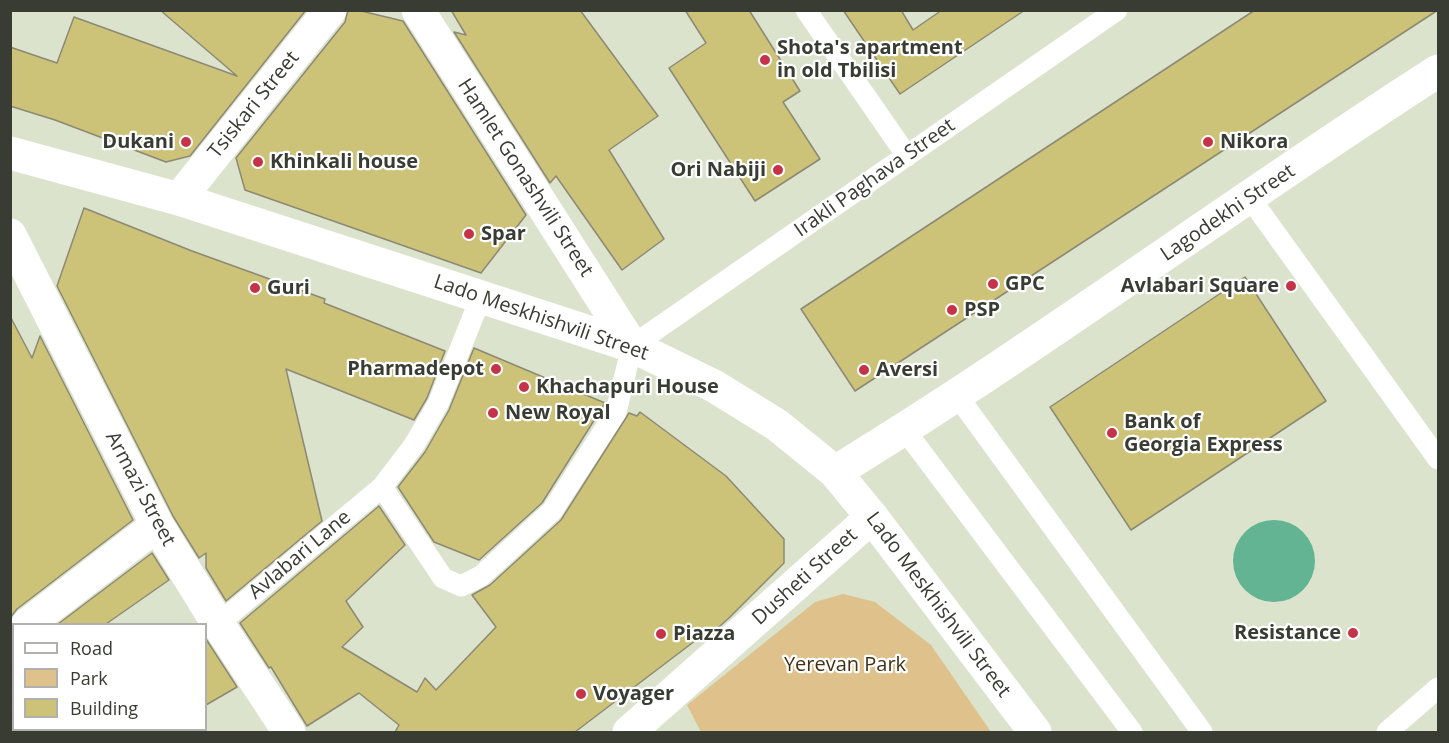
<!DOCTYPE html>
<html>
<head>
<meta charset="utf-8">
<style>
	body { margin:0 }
	#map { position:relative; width:1449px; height:743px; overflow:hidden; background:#dbe3cd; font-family:"Open Sans",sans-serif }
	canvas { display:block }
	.frame { position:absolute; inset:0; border:12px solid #393c33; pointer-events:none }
	.legend { position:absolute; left:12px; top:623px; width:195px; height:108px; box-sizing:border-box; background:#fff; border:2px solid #b0b1ad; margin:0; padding:8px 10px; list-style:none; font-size:18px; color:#393c33 }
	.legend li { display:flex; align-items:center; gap:12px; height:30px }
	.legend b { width:30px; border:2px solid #b0b1ad }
</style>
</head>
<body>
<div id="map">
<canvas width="1449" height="743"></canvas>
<div class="frame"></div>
<ul class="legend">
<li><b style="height:8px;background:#fff"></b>Road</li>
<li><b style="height:16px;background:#dfc18c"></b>Park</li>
<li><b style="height:16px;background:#ccc278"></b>Building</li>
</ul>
</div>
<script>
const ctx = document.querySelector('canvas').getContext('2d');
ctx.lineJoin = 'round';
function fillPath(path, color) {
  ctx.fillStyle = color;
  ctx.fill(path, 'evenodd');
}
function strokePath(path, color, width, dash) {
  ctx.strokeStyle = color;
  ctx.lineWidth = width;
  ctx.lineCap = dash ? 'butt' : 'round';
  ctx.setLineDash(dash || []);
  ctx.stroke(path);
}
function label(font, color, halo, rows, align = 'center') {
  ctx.font = font + ' "Open Sans",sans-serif';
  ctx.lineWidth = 4.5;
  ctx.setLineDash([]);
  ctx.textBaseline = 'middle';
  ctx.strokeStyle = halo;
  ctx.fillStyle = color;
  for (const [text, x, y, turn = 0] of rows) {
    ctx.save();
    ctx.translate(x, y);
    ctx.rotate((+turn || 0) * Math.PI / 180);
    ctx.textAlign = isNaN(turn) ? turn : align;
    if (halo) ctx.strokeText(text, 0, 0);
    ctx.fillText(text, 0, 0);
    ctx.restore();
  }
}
const green = new Path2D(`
	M843,594l32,8 56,43 60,87h-290l-14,-27 128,-103z`);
const water = new Path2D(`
	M1233 561a41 41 0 1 1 82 0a41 41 0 1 1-82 0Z`);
const building = new Path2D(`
	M160,10h146l-116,146 -24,6 -111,-42 -45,-14v-59l47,16 17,-46 163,59z
	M348,10h9l46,11 123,194 -45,58 -236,-83 -9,-32 109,-136z
	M451,10h129l78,106 -49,34 55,89 -42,31 -66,-94 -6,7 -96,-151 12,3z
	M685,10h64l51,81 -17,11 37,57 -65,42 -86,-133 37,-25z
	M843,10h58l12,20 29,-20h83l-125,84z
	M1255,10h183l-583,381 -54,-82z
	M84,208l108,43 133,48 -1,4 121,48 -18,47 -13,22 -128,-51 36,152 -96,80 -20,-33v-15l-7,5 -26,-42 -116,-230z
	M1245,277l81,124 -195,129 -81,-123z
	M10,316l22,42 8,-22 93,184 -116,89 -7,9z
	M474,348l131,55 -63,100 -63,57 -45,-18 -36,-55 27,-35 24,-42z
	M640,412l86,64 58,63v24l-55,55 -18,16 -3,-3 -133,101h-180l4,-7 -40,-32 -52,33 -36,-59 -2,1 -29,-45 139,-117 26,39 -59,56 17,26 -21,20 75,45 8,-14 11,12 60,-63 -24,-32 18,-10 71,-65 68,-107 8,3z
	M152,553l17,27 -63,44h-48z
	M206,639l31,48 -31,18z`);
const service = new Path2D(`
	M806,10l101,146
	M1250,198l188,261
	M956,394l246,338
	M904,429l228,303
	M382,487l61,91 18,8 20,-10 71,-65 64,-99 16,-66 485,-336
	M218,624l164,-137 32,-42 24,-41 43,-107
	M1387,732l51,-44`);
const minor = new Path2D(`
	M179,199l151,-189
	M10,235l147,290 61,99 71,108
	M835,472c206,-126 400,-271 603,-401
	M28,624l129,-99
	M629,732l243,-215`);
const tertiary = new Path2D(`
	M418,10l214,336
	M10,153l169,46 453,147 82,40 63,39 58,47 37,45 163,215`);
const markers = [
	[765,60,6,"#c43348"],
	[186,142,6,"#c43348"],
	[1208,142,6,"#c43348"],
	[258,162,6,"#c43348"],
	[778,170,6,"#c43348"],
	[469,234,6,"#c43348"],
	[993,284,6,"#c43348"],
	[1291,286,6,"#c43348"],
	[255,288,6,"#c43348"],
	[952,310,6,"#c43348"],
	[496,369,6,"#c43348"],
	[864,370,6,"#c43348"],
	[524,387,6,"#c43348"],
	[493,413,6,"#c43348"],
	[1112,433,6,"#c43348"],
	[1353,633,6,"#c43348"],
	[661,634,6,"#c43348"],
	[581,694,6,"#c43348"]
];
const poiNames = [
	["Shota's apartment",777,48],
	["in old Tbilisi",777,71],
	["Dukani",174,142,"right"],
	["Nikora",1220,142],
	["Khinkali house",270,162],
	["Ori Nabiji",766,170,"right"],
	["Spar",481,234],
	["GPC",1005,284],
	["Avlabari Square",1279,286,"right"],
	["Guri",267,288],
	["PSP",964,310],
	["Pharmadepot",484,369,"right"],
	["Aversi",876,370],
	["Khachapuri House",536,387],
	["New Royal",505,413],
	["Bank of",1124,422],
	["Georgia Express",1124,445],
	["Resistance",1341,633,"right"],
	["Piazza",673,634],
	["Voyager",593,694]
];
const streetNames = [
	["Tsiskari Street",254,105,-51],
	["Hamlet Gonashvili Street",525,178,57],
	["Irakli Paghava Street",875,178,-35],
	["Lagodekhi Street",1228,213,-34],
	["Lado Meskhishvili Street",541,318,19],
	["Armazi Street",140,489,62],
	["Avlabari Lane",300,555,-40],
	["Dusheti Street",805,577,-42],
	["Lado Meskhishvili Street",938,605,53]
];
const parkNames = [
	["Yerevan Park",845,665]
];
fillPath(green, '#dfc18c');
fillPath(water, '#62b492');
fillPath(building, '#ccc278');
strokePath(building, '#8c8975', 1.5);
strokePath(service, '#fff', 21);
strokePath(minor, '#fff', 33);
strokePath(tertiary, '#fff', 33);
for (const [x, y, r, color] of markers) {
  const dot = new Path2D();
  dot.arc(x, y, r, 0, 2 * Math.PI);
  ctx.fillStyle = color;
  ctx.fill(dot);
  strokePath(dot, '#fff', 2);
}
label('bold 20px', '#393c33', '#fff', poiNames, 'left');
label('20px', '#393c33', '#fff', streetNames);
label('20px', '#423215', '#fff', parkNames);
</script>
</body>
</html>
